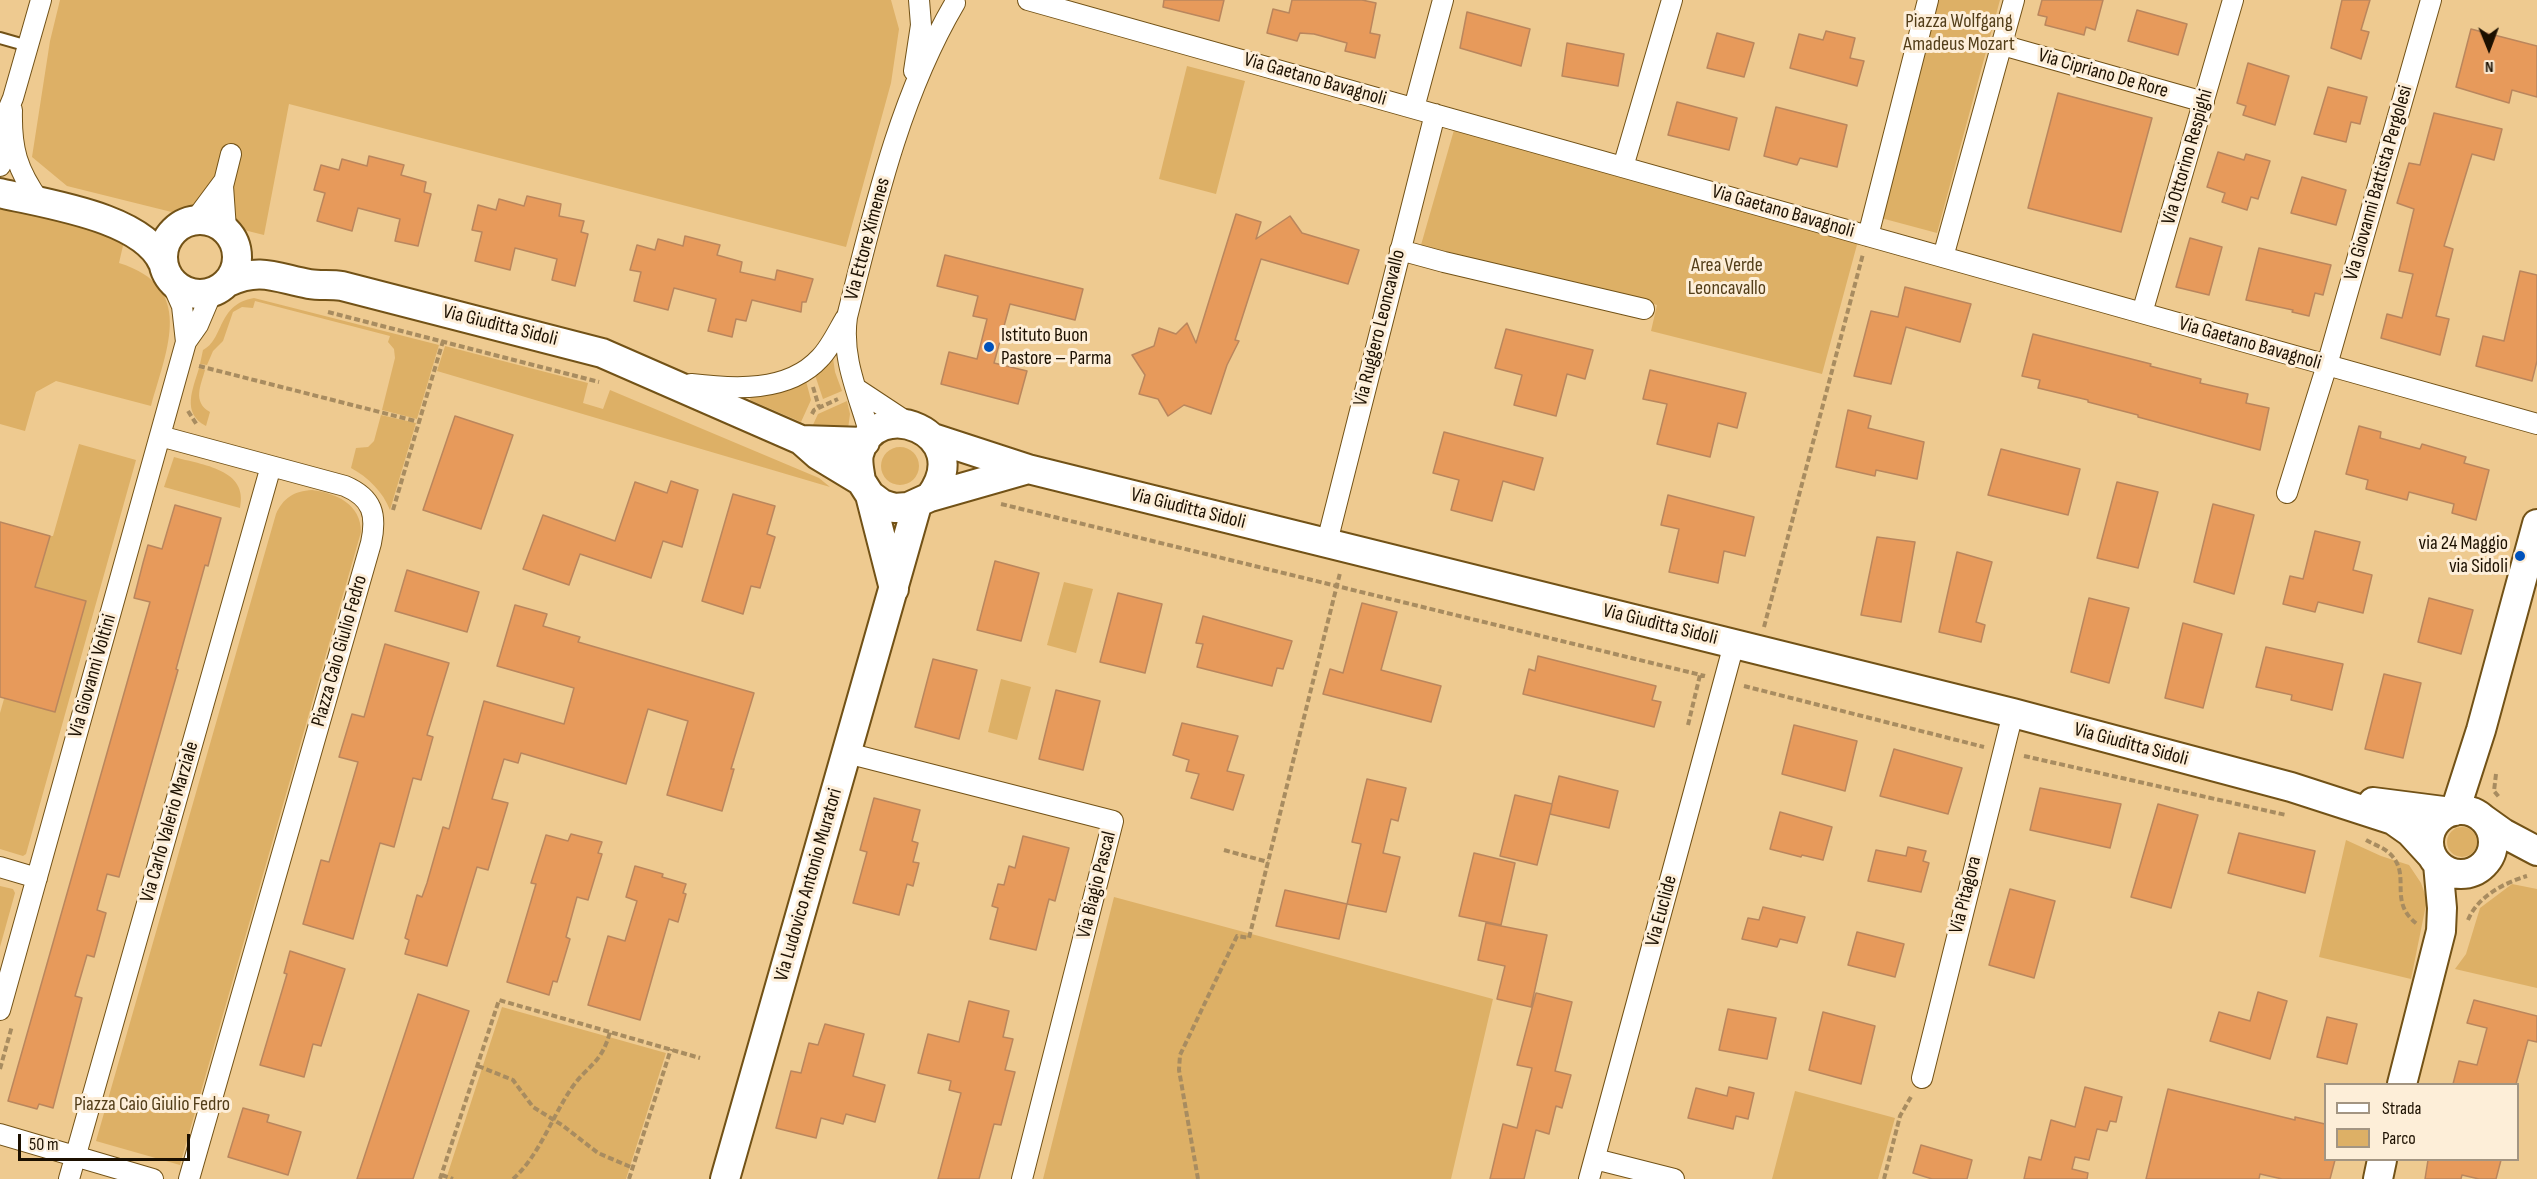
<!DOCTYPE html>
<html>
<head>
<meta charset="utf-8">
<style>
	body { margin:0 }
	#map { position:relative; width:2537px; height:1179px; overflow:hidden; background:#eeca90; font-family:"Sofia Sans Condensed",sans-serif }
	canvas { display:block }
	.legend { position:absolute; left:2324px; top:1083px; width:195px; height:78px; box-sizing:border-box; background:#fdeed8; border:2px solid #a39582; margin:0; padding:8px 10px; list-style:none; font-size:18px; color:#1c1000 }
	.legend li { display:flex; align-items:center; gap:12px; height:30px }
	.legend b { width:30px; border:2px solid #a39582 }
	.north { position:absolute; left:2459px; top:18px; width:60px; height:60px; -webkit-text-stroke:4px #fdeed8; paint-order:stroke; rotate:179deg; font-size:16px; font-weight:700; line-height:24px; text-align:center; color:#1c1000 }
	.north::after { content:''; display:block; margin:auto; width:21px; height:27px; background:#1c1000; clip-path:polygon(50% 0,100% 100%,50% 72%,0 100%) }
	.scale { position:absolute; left:18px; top:1134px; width:172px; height:27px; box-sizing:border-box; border:3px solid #1c1000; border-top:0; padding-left:8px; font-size:18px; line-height:21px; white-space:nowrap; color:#1c1000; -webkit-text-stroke:4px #fdeed8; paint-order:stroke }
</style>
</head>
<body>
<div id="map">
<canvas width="2537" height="1179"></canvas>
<ul class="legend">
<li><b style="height:8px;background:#fff"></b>Strada</li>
<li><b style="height:16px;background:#ddb066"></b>Parco</li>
</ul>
<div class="north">N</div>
<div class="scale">50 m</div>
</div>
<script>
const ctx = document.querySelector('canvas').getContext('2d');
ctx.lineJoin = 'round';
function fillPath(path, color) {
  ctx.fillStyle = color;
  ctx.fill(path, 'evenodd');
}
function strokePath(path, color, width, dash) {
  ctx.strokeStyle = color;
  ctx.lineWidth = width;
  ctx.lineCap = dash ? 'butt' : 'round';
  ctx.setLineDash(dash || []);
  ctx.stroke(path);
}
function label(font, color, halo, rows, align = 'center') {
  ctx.font = font + ' "Sofia Sans Condensed",sans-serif';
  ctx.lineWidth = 6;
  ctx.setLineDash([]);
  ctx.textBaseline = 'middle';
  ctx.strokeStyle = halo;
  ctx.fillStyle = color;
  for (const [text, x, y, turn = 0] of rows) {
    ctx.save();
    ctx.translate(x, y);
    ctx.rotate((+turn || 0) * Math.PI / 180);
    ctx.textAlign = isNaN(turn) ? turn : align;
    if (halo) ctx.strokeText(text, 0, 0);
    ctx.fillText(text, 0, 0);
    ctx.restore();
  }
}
const green = new Path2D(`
	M60,0h831l8,29 -8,54 -45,164 -557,-143 -25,131 -197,-49 -35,-29 18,-116z
	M1937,0h63l-63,233 -56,-15z
	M1187,66l58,15 -29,113 -57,-15z
	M1454,130l404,111 -36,133 -171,-43 6,-26 -236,-60z
	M0,205l125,32 -6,26c77,24 48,85 32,143l-95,-25 -20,11 -11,39 -25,-7z
	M254,298l185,47 -22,74 -35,-9 13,-52 -1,-9 -6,-7 2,-6 -135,-35 -2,7 -11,-1 -9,5 -10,29 -10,10 -6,14 -7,-1 3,-14c21,-10 14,-46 51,-52z
	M445,346l143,37 -5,20 20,6 7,-19 209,88 11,9 -393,-116z
	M833,358l2,14 7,19 -19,8 -8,-24z
	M199,368l6,2c-4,15 -13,32 5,42l-4,14c-25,-13 -13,-37 -7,-58z
	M806,381l5,19 -10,22 -51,-22 1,-4z
	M847,401l3,13 -2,15 -36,-2 6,-13z
	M381,415l35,8 -26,87c-7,-18 -22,-33 -39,-42l5,-20 12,-1 6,-6z
	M79,444l57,16 -110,394 -3,2 -23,-7v-136l50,-177h3z
	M881 466a19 19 0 1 1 38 0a19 19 0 1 1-38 0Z
	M174,457c28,8 75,12 66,51l-76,-21z
	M312,490c24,3 49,14 49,42l-181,633 -84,-24 180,-627c7,-16 18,-23 36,-24z
	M1064,582l29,7 -17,64 -29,-8z
	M1001,679l30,8 -14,53 -29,-8z
	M2447 842a15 15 0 1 1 30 0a15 15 0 1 1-30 0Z
	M2346,840l35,16 28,9 12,18 6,17 -16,79 -92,-22z
	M2512,884l25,5v99l-82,-19 11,-15 14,-46z
	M0,886l13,3 2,4 -15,54z
	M1114,897l379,102 -42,180h-408z
	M502,1007l164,46 -40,126h-180z
	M1795,1091l100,27 -17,61h-106z`);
const building = new Path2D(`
	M1164,0h60l-5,21 -56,-14z
	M1292,0h70l14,3 -6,30 10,2 -5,23 -30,-7 2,-8 -33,-9 -14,-1 -3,8 -30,-8 6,-24 16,4z
	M2042,0h61l-8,30 -9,-3 -2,8 -39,-10 2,-8 -9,-2z
	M2342,0h28l-9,30 8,2 -8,27 -30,-11z
	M2137,10l50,14 -9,31 -50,-14z
	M1467,12l63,17 -9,37 -61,-18z
	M2471,29l66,17v51l-25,-7 -3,13 -53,-16z
	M1826,31l29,7 -5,20 14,3 -7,25 -67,-18 9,-34 24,6z
	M1717,33l37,10 -10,34 -37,-9z
	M1567,43l57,11 -6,32 -56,-10z
	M2248,63l41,13 -14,49 -32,-10 3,-9 -9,-3z
	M2328,87l39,10 -7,27 -9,-2 -5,20 -32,-8z
	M2058,93l94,25 -31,114 -93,-24z
	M1677,102l60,16 -8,32 -61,-15z
	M1776,107l71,18 -10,42 -37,-9 -3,7 -33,-9z
	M2434,113l68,16 -8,31 -22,-6 -28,92 9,3 -17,67 13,3 -9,36 -59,-17 6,-24 15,4 11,-44 -14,-3 15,-62 -17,-6 12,-40 11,2z
	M2218,152l26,8 2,-6 24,7 -12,38 -7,-2 -4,13 -25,-8 3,-9 -18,-6z
	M369,156l35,9 -3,10 25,7 -2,10 7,2 -13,52 -23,-5 5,-22 -42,-11 -6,23 -35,-10 8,-28 -11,-3 7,-25 18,5 3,-11 25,7z
	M2302,177l44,13 -10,35 -45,-12z
	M527,196l34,8 -2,12 25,5 -3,11 7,2 -13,52 -23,-6 5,-21 -42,-11 -5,22 -35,-9 7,-29 -10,-2 6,-25 18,5 3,-11 25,7z
	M1236,214l25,8 -5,17 34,-23 12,17 57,17 -11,34 -87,-25 -26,81 4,1 -12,24 -16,49 -27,-9 -16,11 -10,-17 -19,-5 6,-19 -13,-20 22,-9 5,-18 17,6 11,-11 9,20z
	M685,236l35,9 -3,10 25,7 -2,10 35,8 2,-10 36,9 -7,23h-4l-1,10 -49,-12 -6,21 -10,-2 -4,18 -24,-6 8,-32 -42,-11 -6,22 -34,-9 7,-29 -11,-2 7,-25 18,5 3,-11 25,7z
	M2190,238l32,9 -13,48 -33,-8z
	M2259,248l72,17 -8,30 -8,-2 -6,23 -17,-4 1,-2 -47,-10z
	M945,255l138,34 -8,31 -65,-16 -16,59 33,8 -9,33 -77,-20 8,-32 28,7 10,-40 -14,-3 5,-20 -41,-10z
	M2520,271l17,4v86l-5,20 -56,-15 7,-30 21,5z
	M1905,287l66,17 -11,38 -54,-15 -15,57 -37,-8 17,-65 27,6z
	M1506,329l87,21 -8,29 -18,-5 -11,42 -42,-11 8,-30 -27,-7z
	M2033,334l118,30 -1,2 51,13 -1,4 48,11 -2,9 23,5 -9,42 -122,-33v-2l-50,-13v-2l-50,-12 2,-8 -18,-4z
	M1650,370l96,23 -9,35 -19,-5 -8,34 -53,-13 10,-40 -24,-5z
	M1848,410l23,6 -3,12 56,14 -7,37 -41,-9 -1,6 -39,-9z
	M455,416l58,19 -32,94 -58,-19z
	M2359,426l22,6 -1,6 18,5 22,6 2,-5 44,13 -2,6 25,7 -13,50 -24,-7 2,-9 -45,-12 -2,8 -41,-11 2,-9 -22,-6z
	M1444,432l99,26 -9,32 -31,-9 -11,40 -41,-11 8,-30 -26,-7z
	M2001,449l79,20 -12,46 -80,-20z
	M671,481l27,9 -16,57 -19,-6 -12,37 -71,-24 -11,31 -46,-16 20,-54 72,26 20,-59 32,11z
	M2117,482l41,10 -20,76 -41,-10z
	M733,494l42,12 -8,28 8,3 -15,51 -9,-2 -8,28 -41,-13z
	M1668,495l86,22 -9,39 -21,-5 -6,32 -49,-11 10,-43 -18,-4z
	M2213,504l41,11 -20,79 -40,-12z
	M175,505l46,13 -13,48 -3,-1 -29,104 2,1 -59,207 -12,-3 -10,36 9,3 -12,44 -7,-2 -12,41 7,2 -29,110 -14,-4 -2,5 -29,-8 142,-499 -16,-4 9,-35 5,-18 14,4z
	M0,522l50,14 -15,51 51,14 -31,111 -55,-15z
	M2315,531l45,11 -7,28 19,5 -9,38 -45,-11 -3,10 -32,-8 7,-28 13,3z
	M1877,537l38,5 -14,80 -40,-7z
	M1957,552l35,10 -16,60 9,3 -4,17 -42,-10z
	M995,561l44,12 -18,68 -44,-11z
	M407,570l72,22 -12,40 -72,-21z
	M1118,593l44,11 -17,69 -45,-11z
	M2089,598l40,10 -20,75 -38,-11z
	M2429,598l44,12 -12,44 -43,-12z
	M1362,603l35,9 -16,58 60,16 -10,36 -108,-28 7,-25 13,4z
	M515,605l32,9 -4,12 37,11 -2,5 176,51 -23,76h3l-12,42 -55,-16 21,-74 -40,-12 -22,75 -105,-31 -3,10 -14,-4 -12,40 16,4 -20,67 -11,-3 -30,99 -42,-12 4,-14 -4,-2 12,-43 5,2 5,-14 16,-56 6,2 35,-128 80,23 10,-36 -77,-22z
	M1203,616l89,25 -9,28 -6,-1 -5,18 -75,-19 6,-23 -7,-1z
	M2183,623l39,11 -19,74 -38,-10z
	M385,644l64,19 -22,72 6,2 -12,43 -8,-2 -19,69 -14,-4 -27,96 -50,-15 18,-64 8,2 29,-100 -19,-5 13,-43 12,3z
	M2266,647l77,17 -11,46 -41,-10 1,-5 -36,-8z
	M1538,656l118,30 -4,14 9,2 -7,25 -131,-33 6,-25 6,2z
	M933,659l44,11 -18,69 -44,-12z
	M2384,674l37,9 -18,75 -38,-9z
	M1056,690l44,11 -17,69 -44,-11z
	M1182,723l56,13 -11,35 17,4 -11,35 -42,-12 8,-24 -13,-3 3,-11 -16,-5z
	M1794,725l63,16 -12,50 -63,-17z
	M1894,749l68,19 -14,46 -68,-18z
	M1559,776l59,15 -9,37 -59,-14 2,-9 -15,60 -37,-9 15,-61 37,9z
	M1367,779l39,9 -8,33 -7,-2 -8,34 17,4 -14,55 -39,-8 14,-60 -9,-2z
	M2040,788l81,16 -11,44 -80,-18z
	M874,798l46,12 -8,31 6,2 -5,19 6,1 -6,23 -6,-2 -8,31 -46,-12 14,-51 -7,-2z
	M2158,804l40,11 -27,93 -40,-11z
	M1780,812l52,15 -9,33 -21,-5 -1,2 -31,-8z
	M2239,833l76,18 -10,42 -77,-20z
	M571,834l31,8 -4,11 4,1 -14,46 -11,-3 -11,40 4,2 -13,43 -4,-1 -4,14 -42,-13 29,-98 -5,-1 15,-48 22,6z
	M1023,836l46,12 -14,53 -6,-2 -13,51 -46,-11 8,-31 -6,-2 6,-22 6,1 5,-19 6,2z
	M1908,847l18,4 -3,10 6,2 -8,29 -53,-11 8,-31 30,6z
	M1474,853l41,10 -14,62 -42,-9z
	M635,866l28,8 -1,3 24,7 -3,9 3,1 -8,28 -9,-3 -29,101 -52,-15 20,-69 17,5 12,-40 -11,-4z
	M2010,889l45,12 -21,77 -45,-13z
	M1285,890l62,14 -8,35 -63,-13z
	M1763,907l42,10 -8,26 -17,-4 -3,8 -35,-8 6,-21 11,2z
	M1486,923l61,12 -16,72 -34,-8 8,-33 -27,-6z
	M1857,932l47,12 -9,33 -47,-12z
	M290,951l55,18 -24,77 -8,-2 -9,33 -44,-12 27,-91 -3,-1z
	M2258,992l29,9 -17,58 -60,-18 9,-29 31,9z
	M1536,993l36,9 -17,69 16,4 -9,33 -6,-2 -7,28 -13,-4 -12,49h-34l13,-55 14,4 15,-60 -15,-3z
	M418,994l51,17 -56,168h-56z
	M2474,1000l63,16v26l-9,-2 -12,44h-63l6,-23 18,4 10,-37 -20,-5z
	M969,1001l40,10 -6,26 10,2 -8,31 10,2 -14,53 -7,-1 -15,55h-41l23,-86 -12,-3 2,-9 -33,-8 10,-39 31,8z
	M1728,1009l48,9 -9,41 -48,-9z
	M1823,1012l52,14 -14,58 -52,-14z
	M2327,1017l30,7 -10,40 -30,-7z
	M825,1024l39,10 -11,42 32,9 -10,37 -29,-8 -3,10 -22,-6 -5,20 -40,-10 15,-57 10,2 8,-30 9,2z
	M1729,1087l25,6 -6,26 -12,-3 -3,13 -45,-11 8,-30 31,8z
	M2085,1087l37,10 -6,25 -6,-1 -3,10 -10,-2 -8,31 -14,-3 -3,12 16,4 -1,6h-63l5,-22 12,3 10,-40 24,7z
	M2168,1089l127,31v-3l30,7v36h10l-5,19h-48l-22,-5 -1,5h-113z
	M243,1108l26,7 -2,7 34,10 -13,43 -60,-18z
	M1921,1145l51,15 -5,19h-35l-19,-6z
	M2428,1160h73l-5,19h-17l-17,-4 -1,4h-36z`);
const path = new Path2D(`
	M328,312l271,70
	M199,366l220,56
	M813,387l6,20
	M188,411l9,14
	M812,414l2,-4 24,-11
	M1001,504l704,172
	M393,510l50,-169
	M1764,627l99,-373
	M1744,686l240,61
	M1688,725l12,-50
	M2024,756l262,59
	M2496,774l-2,17 5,6
	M2366,840c7,4 16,7 22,12 26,22 -2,48 29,72
	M1224,850l44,12
	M2468,920c10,-24 36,-37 59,-44
	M478,1066l35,14 20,27 29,18 36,28 35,15
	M0,1069l12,-43
	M442,1175l11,4
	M440,1179l59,-179 201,58
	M513,1179c26,-23 39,-62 58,-90 17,-25 30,-24 39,-57
	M629,1179l42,-130
	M1198,1179l-19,-109 1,-15 57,-119 12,2 91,-365
	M1884,1179l16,-63 12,-21`);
const lane = new Path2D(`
	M0,38l28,8`);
const street = new Path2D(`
	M1028,0l1509,424
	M2002,45l202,57
	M914,71l7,-46 -2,-25
	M1414,108l29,-108
	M12,110c-1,39 5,60 28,92
	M0,129l13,-31 28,-98
	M0,166l7,-13 2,-17
	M1623,167l49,-167
	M195,220l29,-39
	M226,229l-3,-43 8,-32
	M1868,236l60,-236
	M1400,250l44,12 200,47
	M1943,257l71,-257
	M171,281l11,25 4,36
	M2142,313l91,-313
	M691,384c42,5 97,9 129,-26 10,-10 18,-27 25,-39
	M857,389l53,35
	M870,435c-11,-40 -29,-76 -23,-118 27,-107 52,-219 108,-314
	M160,436l185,50c28,12 32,29 26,57l-182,636
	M2287,493l40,-128 104,-365
	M1327,542l108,-428
	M847,753l266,68 -91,358
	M0,867l37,11
	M0,1010l186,-668 12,-17 14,-33
	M1922,1078l91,-365
	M0,1134l153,45
	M1595,1159l79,20
	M69,1179l202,-713
	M1589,1179l145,-535`);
const secondary = new Path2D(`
	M0,193c46,11 143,24 163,70
	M163 257a37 37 0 1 1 74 0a37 37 0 1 1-74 0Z
	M228,282c32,-15 49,-4 81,2 11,2 22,0 33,2l260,67 199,87 17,15 43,26 9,14 12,9 12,4 14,-1 22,-10 98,-28
	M933,438l95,31 985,244 278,74 102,33 17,12 22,24
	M801,440l64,2
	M861,481c-1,-8 -4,-19 -2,-27 15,-61 119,-22 71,43
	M870,495l24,94
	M2373,802l78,10
	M2429 842a32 32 0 1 1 64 0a32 32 0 1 1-64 0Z
	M2455,811l26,-81 56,-206
	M2482,818l21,15 34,18
	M2402,1084l39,-153 1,-23 -4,-44
	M725,1179l192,-674
	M2378,1179l4,-19`);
const markers = [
	[989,347,6,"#0052bb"],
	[2520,556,6,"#0052bb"]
];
const parkNames = [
	["Piazza Wolfgang",1959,22],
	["Amadeus Mozart",1959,45],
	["Area Verde",1727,266],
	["Leoncavallo",1727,289],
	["Piazza Caio Giulio Fedro",152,1105]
];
const streetNames = [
	["Via Cipriano De Rore",2103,74,16],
	["Via Gaetano Bavagnoli",1315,80,16],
	["Via Ottorino Respighi",2188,157,-74],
	["Via Giovanni Battista Pergolesi",2379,183,-74],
	["Via Gaetano Bavagnoli",1783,212,16],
	["Via Ettore Ximenes",868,239,-75],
	["Via Giuditta Sidoli",500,326,14],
	["Via Ruggero Leoncavallo",1380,328,-76],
	["Via Gaetano Bavagnoli",2250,344,16],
	["Via Giuditta Sidoli",1188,509,14],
	["Via Giuditta Sidoli",1660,625,14],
	["Piazza Caio Giulio Fedro",340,651,-74],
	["Via Giovanni Voltini",93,676,-74],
	["Via Giuditta Sidoli",2131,745,15],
	["Via Carlo Valerio Marziale",170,822,-74],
	["Via Ludovico Antonio Muratori",809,885,-74],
	["Via Biagio Pascal",1097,885,-76],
	["Via Pitagora",1966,895,-76],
	["Via Euclide",1662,911,-75]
];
const poiNames = [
	["Istituto Buon",1001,336],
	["Pastore – Parma",1001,359],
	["via 24 Maggio",2508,544,"right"],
	["via Sidoli",2508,567,"right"]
];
fillPath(green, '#ddb066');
fillPath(building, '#e79a5b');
strokePath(building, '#ba865d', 1.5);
strokePath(lane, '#725217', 14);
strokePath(street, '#725217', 22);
strokePath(secondary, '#725217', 32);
strokePath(path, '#a88c60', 4, [6, 3]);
strokePath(lane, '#fff', 10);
strokePath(street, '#fff', 20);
strokePath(secondary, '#fff', 28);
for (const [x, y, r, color] of markers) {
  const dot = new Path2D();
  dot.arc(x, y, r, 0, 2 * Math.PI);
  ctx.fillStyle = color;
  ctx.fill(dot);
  strokePath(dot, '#fdeed8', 2);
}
label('20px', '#533e19', '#fdeed8', parkNames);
label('20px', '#1c1000', '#fdeed8', streetNames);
label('20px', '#1c1000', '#fdeed8', poiNames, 'left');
</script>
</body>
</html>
